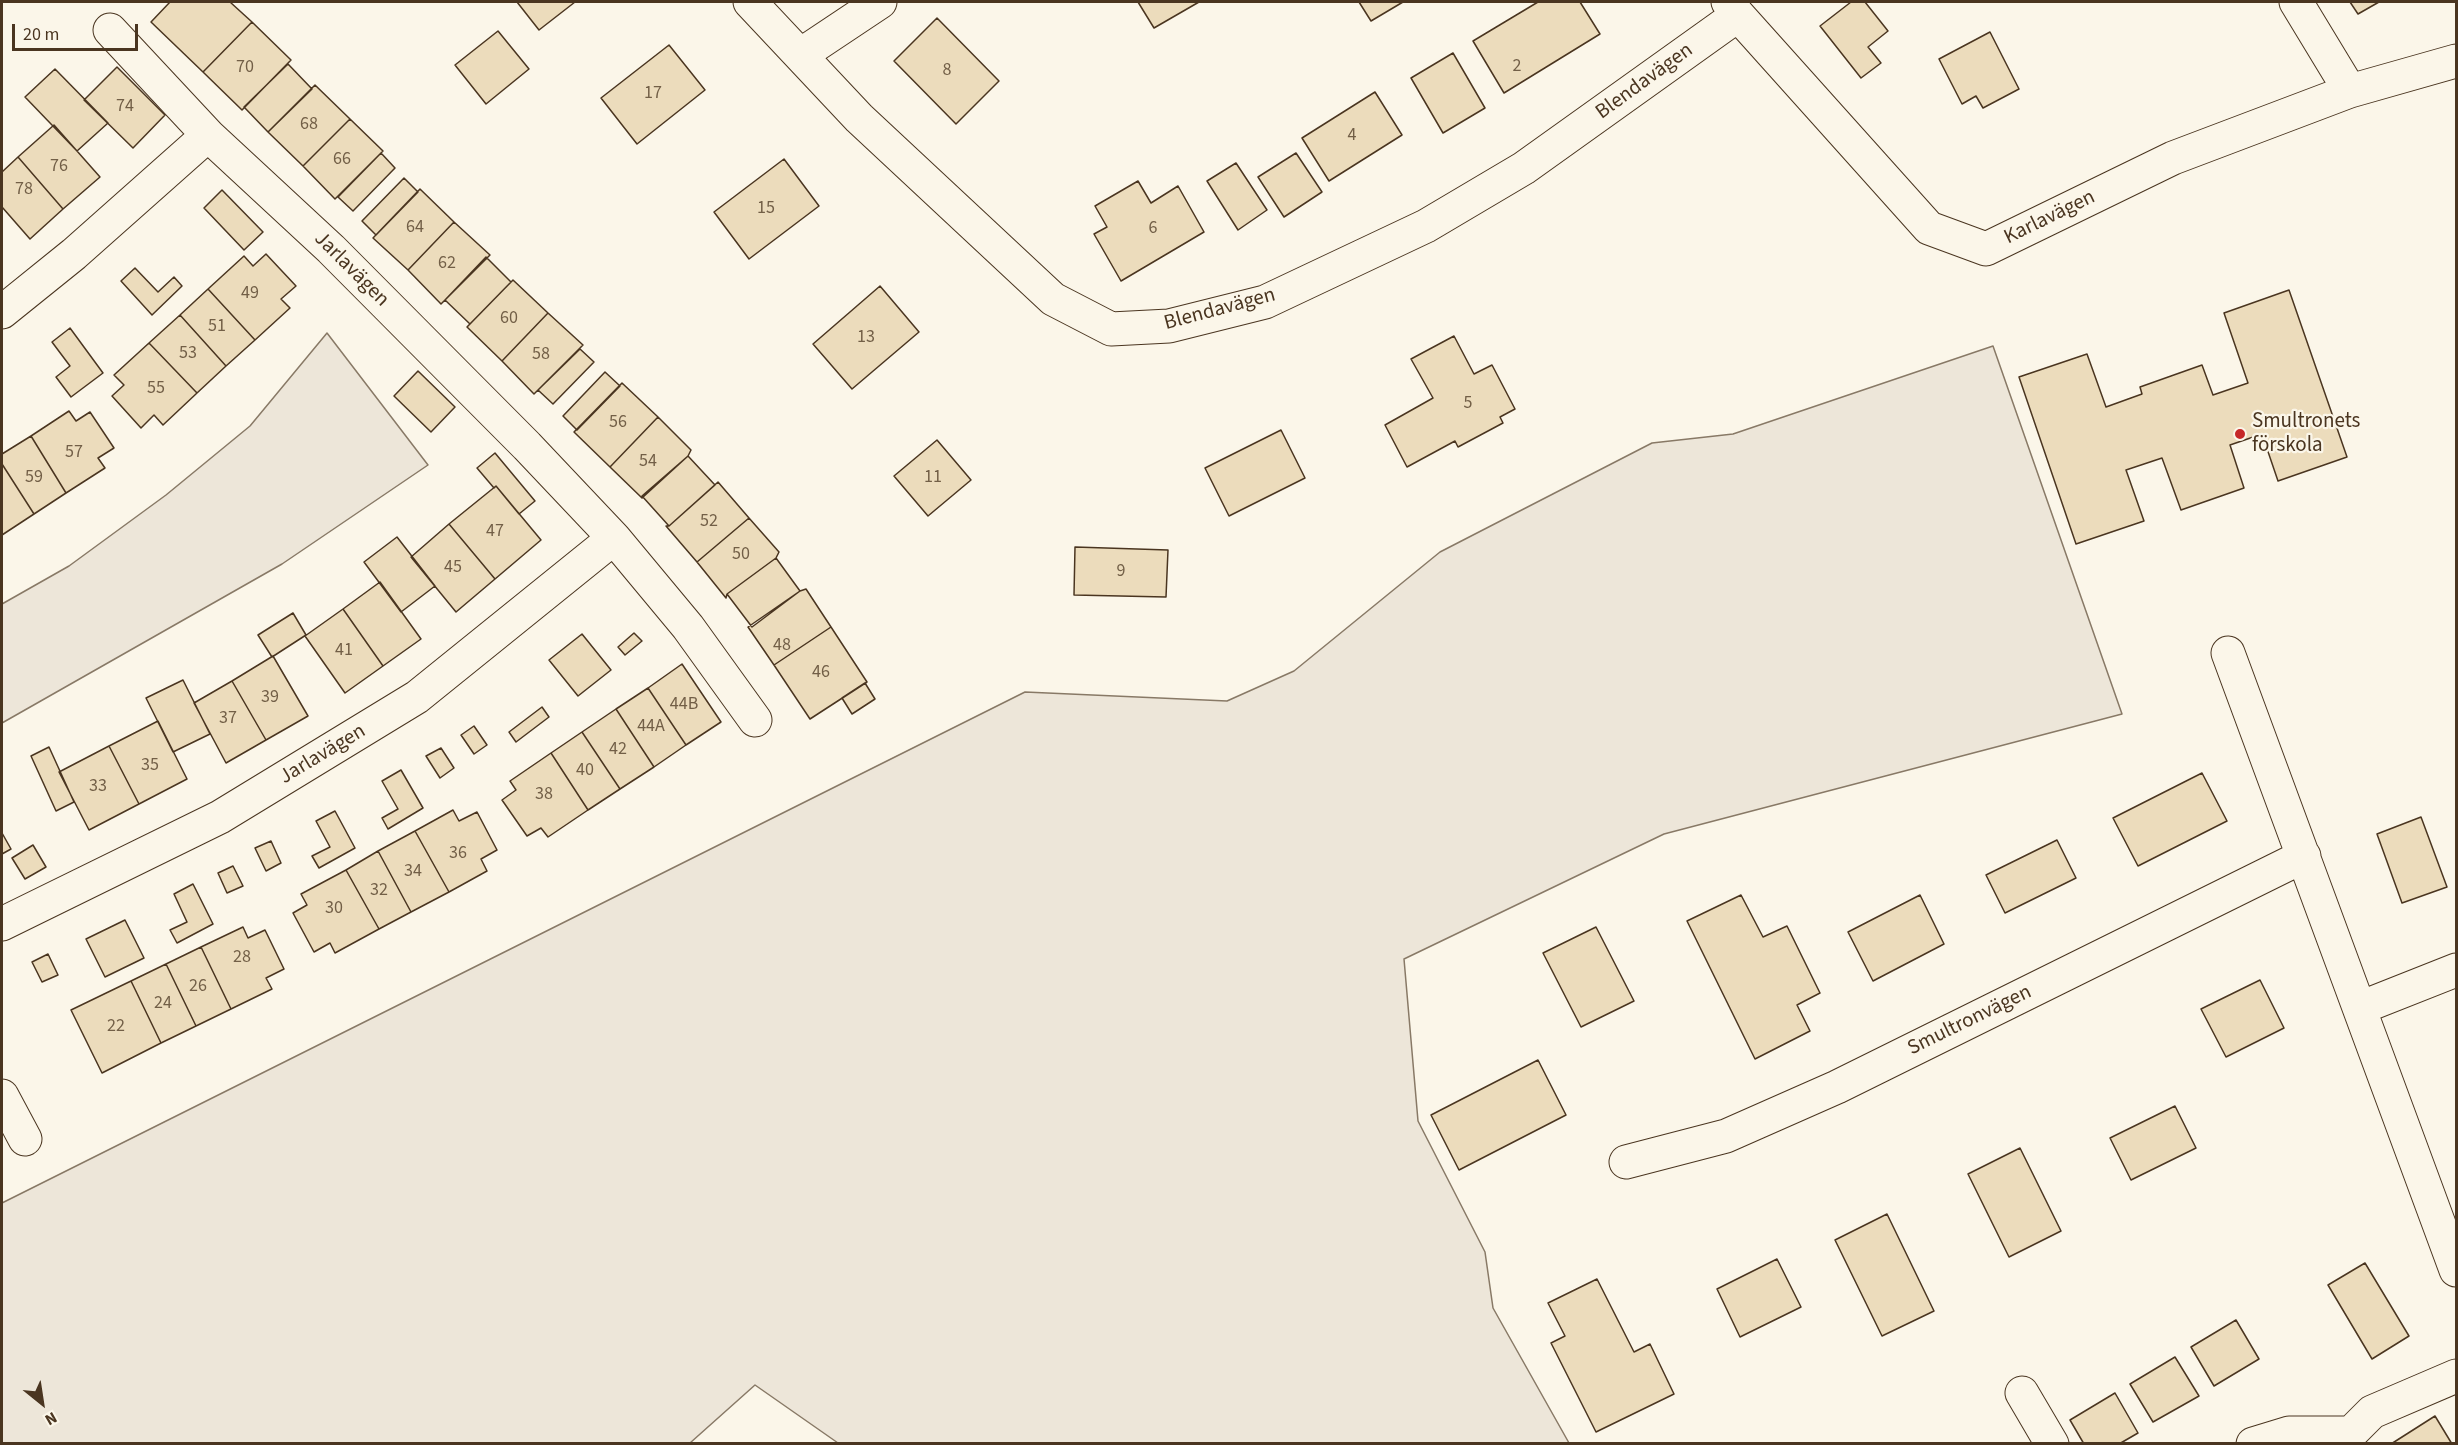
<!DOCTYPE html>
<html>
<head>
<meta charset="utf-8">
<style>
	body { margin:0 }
	#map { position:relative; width:2458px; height:1445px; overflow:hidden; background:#fbf6e9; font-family:"Source Sans 3",sans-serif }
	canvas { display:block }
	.frame { position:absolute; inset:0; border:3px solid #4a3520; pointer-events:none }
	.north { position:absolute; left:12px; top:1373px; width:60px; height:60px; -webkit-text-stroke:4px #fbf6e9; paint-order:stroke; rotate:150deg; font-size:16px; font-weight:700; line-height:24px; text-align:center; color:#4a3520 }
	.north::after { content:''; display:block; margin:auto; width:21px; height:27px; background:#4a3520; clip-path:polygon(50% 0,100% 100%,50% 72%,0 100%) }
	.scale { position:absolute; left:12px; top:24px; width:126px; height:27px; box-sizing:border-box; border:3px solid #4a3520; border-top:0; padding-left:8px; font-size:18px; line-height:21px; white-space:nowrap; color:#4a3520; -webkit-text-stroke:4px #fbf6e9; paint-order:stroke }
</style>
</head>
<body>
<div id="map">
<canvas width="2458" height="1445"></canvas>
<div class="frame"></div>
<div class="north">N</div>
<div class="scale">20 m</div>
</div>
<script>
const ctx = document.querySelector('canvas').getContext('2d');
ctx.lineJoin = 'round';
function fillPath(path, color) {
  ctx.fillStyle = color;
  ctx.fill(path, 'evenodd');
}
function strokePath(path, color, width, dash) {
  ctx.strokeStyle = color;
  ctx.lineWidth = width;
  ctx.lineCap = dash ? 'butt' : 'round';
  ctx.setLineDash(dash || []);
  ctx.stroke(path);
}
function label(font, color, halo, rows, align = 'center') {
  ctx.font = font + ' "Source Sans 3",sans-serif';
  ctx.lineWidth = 4.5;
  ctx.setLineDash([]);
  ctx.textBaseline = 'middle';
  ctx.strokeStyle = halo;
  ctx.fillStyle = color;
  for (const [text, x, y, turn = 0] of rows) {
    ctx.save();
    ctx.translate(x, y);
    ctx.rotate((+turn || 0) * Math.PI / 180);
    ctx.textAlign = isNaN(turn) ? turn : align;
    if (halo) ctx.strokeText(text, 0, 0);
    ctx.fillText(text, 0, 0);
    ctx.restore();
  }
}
const green = new Path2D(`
	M327,333l101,132 -146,99 -280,159v-119l67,-38 97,-71 84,-69z
	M1993,346l129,368 -458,120 -260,125 14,162 67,131 8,56 76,135h-731l-83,-58 -65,58h-688v-240l1023,-511 202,9 67,-30 146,-119 212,-109 81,-9z`);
const building = new Path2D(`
	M170,2h60l22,20 -49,50 -52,-50z
	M517,2h58l-36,28z
	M1138,2h61l-45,26z
	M1359,2h44l-32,19z
	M1538,2h42l20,32 -96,59 -31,-52z
	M1851,2h14l23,29 -20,16 13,16 -20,15 -41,-52z
	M2350,2h29l-21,12z
	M937,18l62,63 -43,43 -62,-63z
	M252,22l39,38 -49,50 -39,-38z
	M498,31l31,38 -43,35 -31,-39z
	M1990,32l29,57 -36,19 -7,-12 -14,8 -23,-45z
	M669,45l36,45 -68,54 -36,-46z
	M1453,53l32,55 -42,25 -32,-55z
	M288,64l24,25 -44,43 -24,-25z
	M117,67l48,48 -32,33 -49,-48z
	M55,69l53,54 -31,28 -52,-54z
	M315,85l35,34 -47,47 -35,-34z
	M1375,92l27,43 -73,46 -27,-43z
	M350,119l33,32 -48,48 -32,-33z
	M54,125l46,52 -37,32 -45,-52z
	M381,153l14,15 -42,43 -15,-14z
	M1296,153l26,39 -38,25 -26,-40z
	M18,157l45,52 -33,30 -28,-32v-35z
	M784,159l35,47 -70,53 -35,-47z
	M1236,163l31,47 -29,20 -31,-49z
	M404,178l14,14 -42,43 -14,-14z
	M1138,181l13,22 27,-17 26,46 -83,49 -27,-47 13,-7 -12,-21z
	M420,189l34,33 -46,48 -35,-32z
	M222,190l41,42 -19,18 -40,-42z
	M454,222l36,33 -49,49 -33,-34z
	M266,254l30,32 -15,13 9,9 -35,32 -47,-51 36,-33 9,10z
	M486,257l25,25 -41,42 -25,-24z
	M135,268l23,24 16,-15 8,9 -30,29 -31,-34z
	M513,280l35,33 -46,48 -35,-34z
	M880,286l39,46 -67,57 -39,-45z
	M208,289l47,51 -29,26 -46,-51z
	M2289,290l58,167 -69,24 -16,-47 -32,11 14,43 -63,22 -19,-52 -36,12 18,51 -68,23 -57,-167 68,-23 19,53 36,-13 -2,-7 62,-22 11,30 35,-12 -24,-70z
	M548,313l35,32 -49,49 -32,-33z
	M180,315l46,51 -29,27 -48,-50z
	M70,328l33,45 -32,24 -15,-20 14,-11 -18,-24z
	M1454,336l20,38 18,-9 23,44 -15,8 3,6 -45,24 -3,-6 -48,26 -22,-42 48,-27 -22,-39z
	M149,343l48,50 -34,32 -9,-10 -13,13 -29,-32 12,-11 -10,-10z
	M580,349l14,13 -41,42 -15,-14z
	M418,371l37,36 -24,25 -37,-36z
	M605,372l15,14 -43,44 -14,-14z
	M622,383l36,34 -48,50 -36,-35z
	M69,411l7,10 14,-9 24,36 -16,10 7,10 -39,25 -35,-57z
	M658,417l33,33 -3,6 -46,42 -32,-31z
	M1281,430l24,48 -76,38 -24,-48z
	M31,436l35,57 -32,21 -32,-50v-10z
	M937,440l34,40 -43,36 -34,-40z
	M495,453l40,48 -16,13 -23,-28 -2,2 -17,-20z
	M688,456l27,29 -46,41 -27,-30z
	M2,464l32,50 -32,21z
	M718,482l31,36 -52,44 -31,-36h3z
	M496,486l45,54 -46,39 -46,-55z
	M749,518l30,34 -3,6 -49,36 -1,4 -29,-36z
	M449,524l46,55 -39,33 -45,-55z
	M397,537l38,49 -34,26 -37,-50z
	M1075,547l93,3 -2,47 -92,-2z
	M776,558l24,33 -48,36 -25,-33z
	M380,582l41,57 -38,27 -40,-57z
	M806,589l25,38 -57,38 -26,-38 52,-36z
	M343,609l40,57 -38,27 -40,-57z
	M293,613l13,22 -34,22 -14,-22z
	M831,627l36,55 -57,37 -36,-54z
	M634,633l8,8 -17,14 -7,-8z
	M582,634l29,36 -33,26 -29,-36z
	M273,656l35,60 -42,24 -34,-59z
	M682,664l39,58 -35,23 -38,-57z
	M183,680l27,54 -37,18 -27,-54z
	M232,681l34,59 -40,23 -32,-60z
	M865,683l10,16 -23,15 -10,-16z
	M648,688l38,57 -32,22 -38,-58z
	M542,707l7,10 -33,25 -7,-10z
	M616,709l38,58 -34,22 -38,-57z
	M158,721l29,58 -48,25 -30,-58z
	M474,726l13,19 -13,9 -13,-19z
	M582,732l38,57 -32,21 -37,-57z
	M109,746l30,58 -50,26 -30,-58z
	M49,747l25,55 -18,9 -25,-55z
	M441,748l13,20 -14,10 -14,-22z
	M551,753l37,57 -40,27 -7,-9 -14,8 -25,-36 14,-10 -6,-9z
	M401,770l22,38 -35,21 -6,-11 16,-9 -16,-28z
	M2202,773l25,48 -89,45 -25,-48z
	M453,810l6,11 18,-9 20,38 -16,9 6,12 -38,21 -34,-61z
	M335,811l20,37 -36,20 -7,-12 18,-9 -14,-26z
	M2421,817l26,70 -45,16 -25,-69z
	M415,831l34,61 -38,20 -33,-61z
	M2,833l9,16 -9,5z
	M2057,840l19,38 -71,35 -19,-38z
	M271,841l10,22 -15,8 -11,-23z
	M33,845l13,22 -21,12 -13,-21z
	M378,851l33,61 -32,17 -33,-59z
	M233,866l10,20 -16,7 -9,-20z
	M346,870l33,59 -44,24 -5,-10 -16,9 -21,-39 14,-8 -6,-11z
	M193,884l20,40 -36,19 -7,-13 17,-8 -13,-28z
	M1741,895l22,42 24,-11 33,67 -23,12 13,26 -55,28 -68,-138z
	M1920,895l24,49 -71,37 -25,-49z
	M125,920l19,38 -39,19 -19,-38z
	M243,927l5,11 17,-8 19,39 -18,9 6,11 -41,20 -30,-62z
	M1596,927l38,74 -53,26 -38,-74z
	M201,947l30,62 -35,17 -30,-62z
	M48,954l10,21 -16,7 -10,-20z
	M166,964l30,62 -35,17 -30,-62z
	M2260,980l24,48 -58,29 -25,-48z
	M131,981l30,62 -59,30 -31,-63z
	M1538,1060l28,55 -107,55 -28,-55z
	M2175,1106l21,42 -65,32 -21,-42z
	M2020,1148l41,83 -52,26 -41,-83z
	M1887,1214l47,97 -52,25 -47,-96z
	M1777,1259l24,48 -61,30 -23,-48z
	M2365,1263l44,73 -37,23 -44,-74z
	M1597,1279l37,73 16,-8 24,50 -78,38 -45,-89 14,-7 -17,-33z
	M2236,1320l23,39 -45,27 -23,-39z
	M2175,1357l24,39 -46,26 -23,-38z
	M2115,1393l23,40 -19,11h-35l-14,-24z
	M2435,1416l17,28h-61z`);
const minor = new Path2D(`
	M750,2l109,116 194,181 58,30 58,-3 96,-24 161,-76 98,-58 214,-153
	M1728,2l10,13 191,213 57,21 187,-91 177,-67 106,-30
	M2296,2l54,89
	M110,30l98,105 123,114 196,197 87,92 74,89 67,93
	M802,54l78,-52
	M2,312l72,-58 134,-119
	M2228,653l228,617
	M2,924l218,-107 197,-120 197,-159
	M2360,1008l96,-38
	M2,1096l23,43
	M1626,1162l100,-26 111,-49 467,-231
	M2022,1393l30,51
	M2253,1444l36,-11h60
	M2340,1444l32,-32 84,-36`);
const markers = [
	[2240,434,6,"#c62828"]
];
const numberNames = [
	["2",1517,67],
	["70",245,68],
	["8",947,71],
	["17",653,94],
	["74",125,107],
	["68",309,125],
	["4",1352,136],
	["66",342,160],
	["76",59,167],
	["78",24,190],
	["15",766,209],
	["64",415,228],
	["6",1153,229],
	["62",447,264],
	["49",250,294],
	["60",509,319],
	["51",217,327],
	["13",866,338],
	["53",188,354],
	["58",541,355],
	["55",156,389],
	["5",1468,404],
	["56",618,423],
	["57",74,453],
	["54",648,462],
	["59",34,478],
	["11",933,478],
	["52",709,522],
	["47",495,532],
	["50",741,555],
	["45",453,568],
	["9",1121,572],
	["48",782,646],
	["41",344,651],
	["46",821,673],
	["39",270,698],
	["44B",684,705],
	["37",228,719],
	["44A",651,727],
	["42",618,750],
	["35",150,766],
	["40",585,771],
	["33",98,787],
	["38",544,795],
	["36",458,854],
	["34",413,872],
	["32",379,891],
	["30",334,909],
	["28",242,958],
	["26",198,987],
	["24",163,1004],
	["22",116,1027]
];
const streetNames = [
	["Blendavägen",1645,82,-36],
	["Karlavägen",2050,218,-26],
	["Jarlavägen",351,270,45],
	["Blendavägen",1220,310,-15],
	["Jarlavägen",323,755,-31],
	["Smultronvägen",1970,1021,-26]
];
const poiNames = [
	["Smultronets",2252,422],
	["förskola",2252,446]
];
fillPath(green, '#ede6d9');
strokePath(green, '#887966', 1.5);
fillPath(building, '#ecdcbc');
strokePath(building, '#4a3520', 1.5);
strokePath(minor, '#4a3520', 35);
strokePath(minor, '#fbf6e9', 33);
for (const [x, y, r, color] of markers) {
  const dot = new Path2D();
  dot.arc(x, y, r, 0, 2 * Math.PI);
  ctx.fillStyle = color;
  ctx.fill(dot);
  strokePath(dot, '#fbf6e9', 2);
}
label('18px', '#725f47', null, numberNames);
label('21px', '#4a3520', '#fbf6e9', streetNames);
label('21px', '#4a3520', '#fbf6e9', poiNames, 'left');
</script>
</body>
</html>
